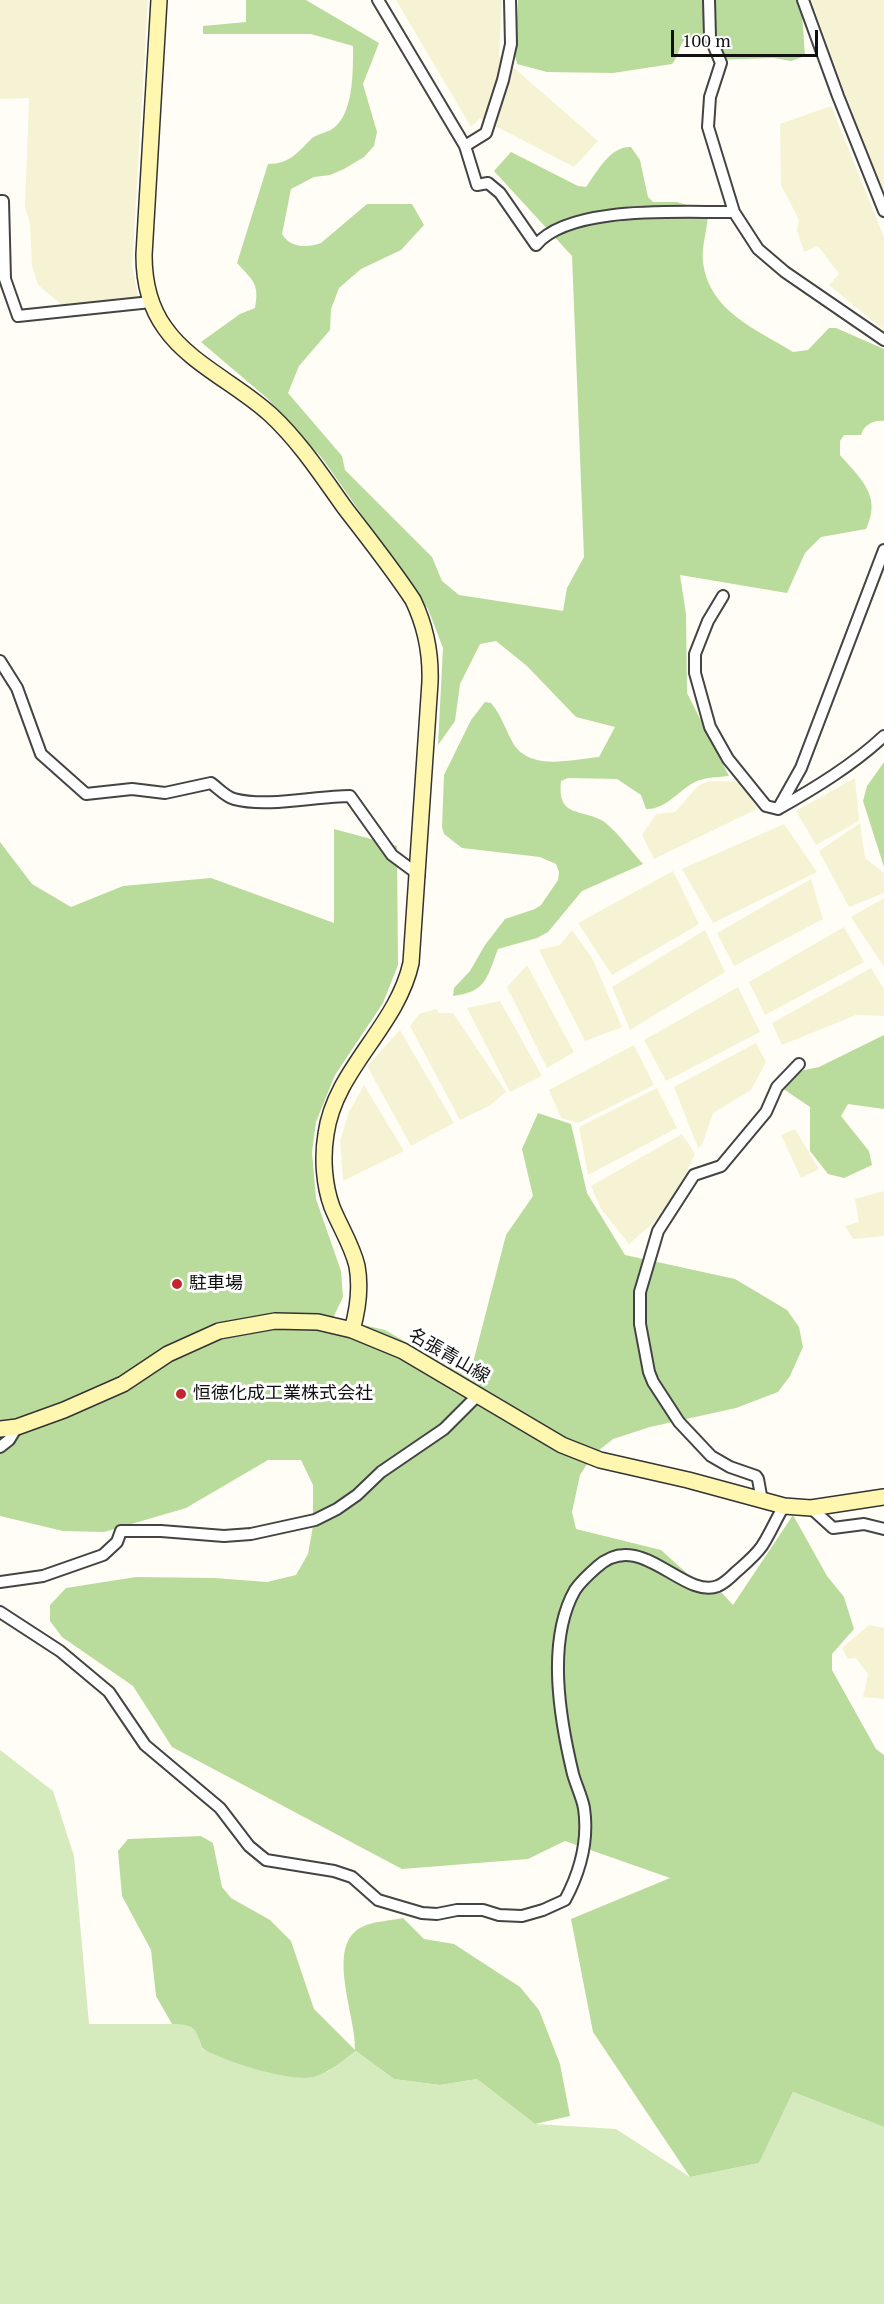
<!DOCTYPE html>
<html>
<head>
<meta charset="utf-8">
<style>
	body { margin:0 }
	#map { position:relative; width:884px; height:2304px; overflow:hidden; background:#fffdf5; font-family:"PT Serif",serif }
	canvas { display:block }
	.scale { position:absolute; left:671px; top:30px; width:147px; height:27px; box-sizing:border-box; border:3px solid #111; border-top:0; padding-left:8px; font-size:18px; line-height:21px; white-space:nowrap; color:#111; -webkit-text-stroke:4px #fff; paint-order:stroke }
</style>
</head>
<body>
<div id="map">
<canvas width="884" height="2304"></canvas>
<div class="scale">100 m</div>
</div>
<script>
const ctx = document.querySelector('canvas').getContext('2d');
ctx.lineJoin = 'round';
function fillPath(path, color) {
  ctx.fillStyle = color;
  ctx.fill(path, 'evenodd');
}
function strokePath(path, color, width, dash) {
  ctx.strokeStyle = color;
  ctx.lineWidth = width;
  ctx.lineCap = dash ? 'butt' : 'round';
  ctx.setLineDash(dash || []);
  ctx.stroke(path);
}
function label(font, color, halo, rows, align = 'center') {
  ctx.font = font + ' "PT Serif","Noto Sans JP",serif';
  ctx.lineWidth = 6;
  ctx.setLineDash([]);
  ctx.textBaseline = 'middle';
  ctx.strokeStyle = halo;
  ctx.fillStyle = color;
  for (const [text, x, y, turn = 0] of rows) {
    ctx.save();
    ctx.translate(x, y);
    ctx.rotate((+turn || 0) * Math.PI / 180);
    ctx.textAlign = isNaN(turn) ? turn : align;
    if (halo) ctx.strokeText(text, 0, 0);
    ctx.fillText(text, 0, 0);
    ctx.restore();
  }
}
const farmland = new Path2D(`
	M0,0h148l-16,266 7,35 -77,4 -24,-20 -6,-19 -2,-43 -5,-16 4,-109 -29,1z
	M396,0h106l-3,55 99,86 -24,26 -94,-49 -9,9z
	M811,0h73v201z
	M831,106l53,131v93l-55,-45 10,-11 -21,-28 -14,6 -7,-22 2,-10 -18,-35 -1,-61z
	M855,778l4,43 -43,24 -20,-34z
	M710,781l32,1 15,27 -103,50 -12,-24 14,-21 19,-2 23,-26z
	M860,823l5,35 19,15v20l-35,14 -30,-56z
	M784,824l33,48 -104,51 -31,-54z
	M673,871l26,53 -87,51 -34,-52z
	M811,879l12,40 -89,47 -17,-33z
	M884,898v69l-33,-50z
	M844,927l20,35 -99,53 -16,-33z
	M572,930l20,28 30,69 -37,14 -46,-91 21,-5z
	M705,930l20,42 -95,58 -18,-43z
	M527,965l47,87 -27,16 -40,-81z
	M871,968l13,21v27l-28,-1 -74,30 -10,-22z
	M738,987l22,45 -94,49 -22,-41z
	M500,1001l42,75 -32,16 -43,-84z
	M436,1009l3,4h14l53,79 -17,14 -29,14 -50,-94 9,-12z
	M400,1030l54,93 -43,23 -44,-80z
	M756,1043l10,19 -15,28 -38,23 -11,32 -4,3 -24,-61z
	M634,1045l20,40 -76,38 -17,-5 -12,-28z
	M364,1085l40,66 -61,30 -3,-40 9,-29z
	M657,1088l20,40 -89,47 -9,-48z
	M795,1129l24,40 -18,9 -20,-43z
	M682,1134l13,20 -26,55 -40,35 -28,-35 -10,-23z
	M884,1191v45l-31,3 -8,-13 14,-4 -4,-23z
	M869,1625l15,3v71l-21,-2 5,-23 -12,-16 -8,1 -6,-11z`);
const green = new Path2D(`
	M0,1750l53,41 21,65 15,168h97l12,9 4,16 125,23 29,-21 38,28 46,6 37,-6 58,45 81,5 74,48 69,-14 34,-71 91,35v177h-884z`);
const forest = new Path2D(`
	M246,0h60l73,43 -16,41 14,48 -3,14 -10,11 -20,12 -14,6 -16,2 -23,12 -9,45c8,14 25,14 39,9l46,-39h45l12,21 -23,25 -40,19 -22,19 -8,21 -1,21 -31,36 -11,27 54,63 3,14 87,87 10,24 17,14 104,16 4,-23 17,-31 -12,-301 -78,-85 17,-19 67,34 8,1c11,-15 24,-41 45,-40l9,13 8,37 5,5h24l31,10c0,17 -7,33 -5,51 7,49 53,66 90,89l15,-2 21,-22h7l48,21v72c-11,-1 -20,4 -23,14h-17l-4,6v14c21,24 42,41 26,74l-45,8 -16,16 -18,40 -107,-18 6,39 1,79 42,83c-9,1 -20,1 -29,4 -19,6 -32,30 -54,29l-5,-14 -24,-16 -49,-1 -7,3c-4,37 19,27 42,40 11,7 30,32 40,43l-61,27 -34,41 -11,6 -39,11c-11,28 -11,43 -45,47l1,-8 16,-17 15,-26 20,-26 30,-10 6,-4 17,-25 1,-8 -3,-8 -16,-7 -78,-9 -18,-14 -2,-7 2,-52 27,-55 14,-18 6,1c11,13 14,26 22,40 17,29 59,16 86,14l16,-30 -39,-10 -49,-51 -31,-25 -16,3 -20,40 -5,37 -17,24 5,-97 -15,-39 -106,-151 -54,-59 -67,-57 39,-28 15,-6c5,-25 -3,-28 -18,-45l31,-99c22,0 30,-12 43,-25 7,-6 18,-6 25,-13 18,-17 17,-57 17,-80l-42,-12h-108v-8l43,-4z
	M518,0h280l4,13 3,43 -14,5 -17,-3 -61,2 -10,-21 -17,-1c-8,8 -7,18 -14,26l-59,9 -66,-1 -30,-8 -2,-8z
	M884,762v105l-21,-66 4,-15z
	M334,829l63,17 1,119 -15,38 -48,72 -19,47 -4,30 4,47 25,72 2,26 -10,21 52,12 84,48 37,-143 27,-39 -11,-47 16,-36 33,11 16,69 38,62 110,24 52,31 12,17 4,20 -13,29 -12,16 -42,16 -86,19 -37,12 -20,16 -13,20 -8,37 4,17 85,21 41,37 20,6 11,12 60,-90 34,61 17,21 10,32 -22,25v16l44,79 8,6v372l-91,-35 -34,71 -69,14 -97,-145 -22,-113 99,-41 -105,-37 -37,18 -126,10 -230,-122 -39,-61 -71,-49 -12,-16v-16l16,-17 70,-11 78,1 53,4 29,-7 12,-21 5,-28v-41l-12,-25h-33l-82,48 -82,24 -41,-1 -63,-15v-674l32,42 39,23 52,-21 88,-8 123,45z
	M884,1035v74l-36,-5 -7,12 28,35 3,14 -28,13 -16,-4 -18,-23v-44l-28,-19 8,-15 29,-6z
	M201,1836l12,7 9,44 9,11 39,22 21,21 23,68 41,41c2,-32 -31,-105 7,-123 11,-6 28,-6 41,-9l21,21 30,5 66,43 19,23 21,54 10,52 -35,8 -58,-45 -37,6 -46,-6 -38,-28c-13,9 -27,22 -43,26 -23,5 -91,-16 -111,-29 -5,-19 -9,-24 -30,-24l-16,-28 -5,-46 -29,-54 -4,-45 10,-12z`);
const street = new Path2D(`
	M378,0l87,146 12,39 11,-2 12,10 36,52c34,-41 148,-32 198,-33
	M709,0l1,37 11,26 -11,34 -2,30 26,85 24,37 27,23 99,68
	M803,0l35,96 46,115
	M465,146l21,-13 17,-53 8,-36 -1,-44
	M0,201h3l2,78 13,37 133,-14
	M723,596l-15,25 -13,33v19l15,54 18,32 38,47 12,3c37,-21 75,-44 106,-73
	M0,661l17,27 24,66 45,40 46,-5 33,4 46,-10c7,5 15,14 23,16 33,9 82,-3 116,-3l42,59 27,20
	M778,809l23,-41 83,-218
	M0,1447l9,-7 8,-13
	M762,1501l-4,-22 -2,-3 -26,-9 -19,-11 -32,-34 -26,-40 -4,-10 -9,-48v-32l18,-61 36,-56 27,-9 45,-54 11,-25 22,-23
	M811,1508l22,20 31,-4 20,5
	M0,1582l43,-6 60,-21 14,-13 4,-11h40l63,5 27,-2 64,-14 22,-11 20,-14 24,-23 63,-43 34,-34
	M0,1612l60,39 49,41 36,53 75,63 29,38 17,14 68,11 18,6 26,23 44,13 15,1 20,-4h26l16,5 23,1 21,-6 22,-10c15,-28 24,-58 19,-92 -2,-11 -8,-23 -11,-34 -13,-54 -27,-133 2,-184 6,-9 14,-16 22,-23 43,-40 86,33 121,19 7,-3 13,-9 18,-14 9,-8 19,-16 26,-26 8,-12 14,-27 22,-40`);
const secondary = new Path2D(`
	M159,0l-15,255c0,26 5,51 21,73 25,36 74,57 106,87 29,27 51,61 74,93 23,30 47,60 68,92 13,27 18,52 17,82l-19,281c-14,64 -76,106 -85,171 -4,24 -2,51 6,73 8,20 20,38 25,59 4,22 1,43 -5,64
	M0,1429l17,-2 47,-17 59,-26 45,-30 51,-23 56,-10 43,1 34,8 51,21 159,94 38,15 88,20 96,26 27,2 73,-11`);
const markers = [
	[177,1284,6,"#c4262e"],
	[181,1394,6,"#c4262e"]
];
const poiNames = [
	["駐車場",189,1284],
	["恒徳化成工業株式会社",193,1394]
];
const streetNames = [
	["名張青山線",449,1356,30]
];
fillPath(farmland, '#f6f3d4');
fillPath(green, '#d5ebbd');
fillPath(forest, '#b9dc9c');
strokePath(street, '#444', 14);
strokePath(secondary, '#333', 18);
strokePath(street, '#fff', 10);
strokePath(secondary, '#fff6b0', 15);
for (const [x, y, r, color] of markers) {
  const dot = new Path2D();
  dot.arc(x, y, r, 0, 2 * Math.PI);
  ctx.fillStyle = color;
  ctx.fill(dot);
  strokePath(dot, '#fff', 2);
}
label('18px', '#111', '#fff', poiNames, 'left');
label('18px', '#111', '#fff', streetNames);
</script>
</body>
</html>
